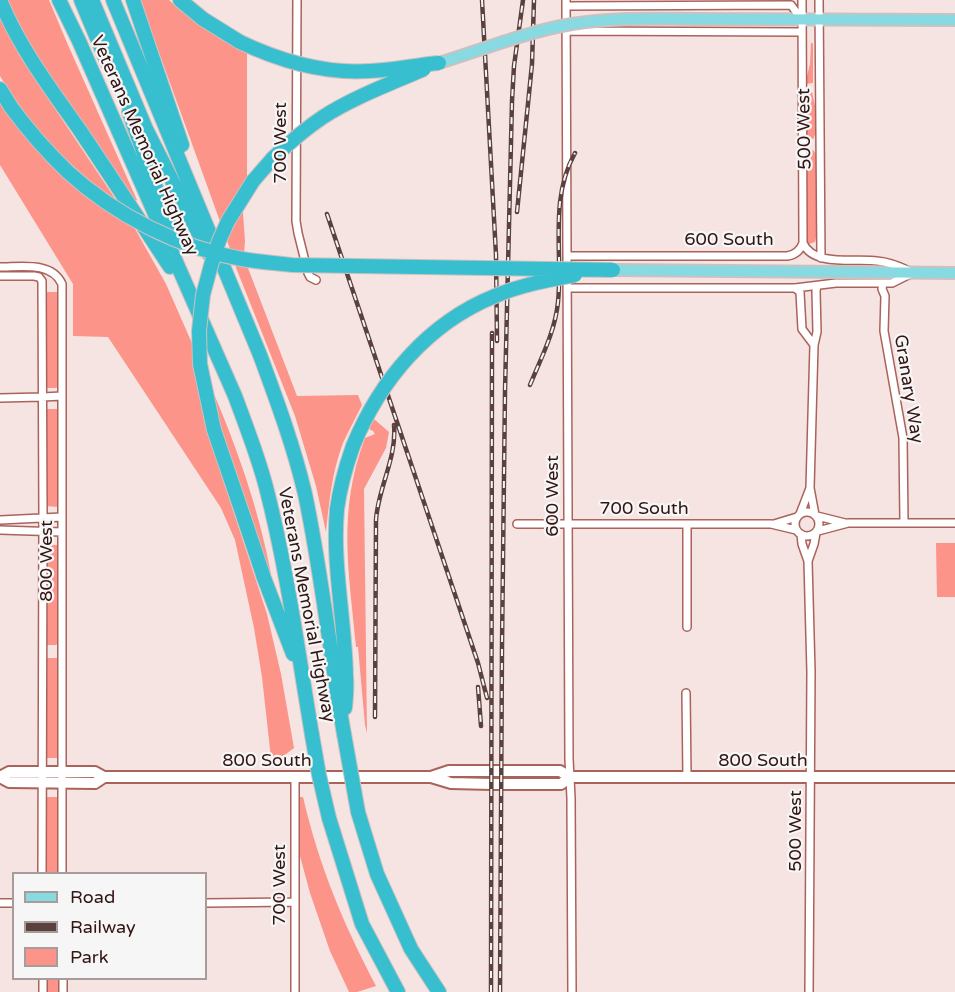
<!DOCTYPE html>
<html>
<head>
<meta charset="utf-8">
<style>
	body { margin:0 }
	#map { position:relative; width:955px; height:992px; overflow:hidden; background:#f5e4e2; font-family:"Varela Round",sans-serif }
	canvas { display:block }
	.legend { position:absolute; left:12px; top:872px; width:195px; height:108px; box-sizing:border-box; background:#f6f6f6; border:2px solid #a89c9b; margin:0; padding:8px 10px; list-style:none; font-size:18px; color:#321512 }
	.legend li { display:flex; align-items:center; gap:12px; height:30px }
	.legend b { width:30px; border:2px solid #a89c9b }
</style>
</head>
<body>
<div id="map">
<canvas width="955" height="992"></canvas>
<ul class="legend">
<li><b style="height:8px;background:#87d9e2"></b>Road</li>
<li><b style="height:8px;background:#5b413e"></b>Railway</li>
<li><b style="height:16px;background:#fc9489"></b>Park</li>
</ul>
</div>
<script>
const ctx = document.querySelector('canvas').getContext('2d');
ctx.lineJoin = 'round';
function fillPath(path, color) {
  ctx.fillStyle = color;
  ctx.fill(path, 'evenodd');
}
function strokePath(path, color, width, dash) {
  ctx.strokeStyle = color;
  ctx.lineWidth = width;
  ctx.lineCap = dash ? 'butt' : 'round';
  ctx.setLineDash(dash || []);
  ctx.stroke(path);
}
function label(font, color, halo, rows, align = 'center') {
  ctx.font = font + ' "Varela Round",sans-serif';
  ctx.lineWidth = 4.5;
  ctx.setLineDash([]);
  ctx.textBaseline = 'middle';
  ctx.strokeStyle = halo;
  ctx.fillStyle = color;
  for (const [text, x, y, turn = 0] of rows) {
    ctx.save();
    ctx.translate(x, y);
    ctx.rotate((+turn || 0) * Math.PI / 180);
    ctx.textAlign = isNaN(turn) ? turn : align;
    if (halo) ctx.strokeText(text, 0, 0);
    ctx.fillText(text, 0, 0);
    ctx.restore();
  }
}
const green = new Path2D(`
	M5,0h44l19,45 69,155 -4,2 -94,-140z
	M140,0h29c24,22 49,38 78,53v131l-4,29 2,28 -1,12 -14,-4z
	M0,19l21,39 95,142 -20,-14 -33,-29 -28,-30 -23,-31 -12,-20z
	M811,42l2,2v39l-8,1 5,-20z
	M805,92h7c3,14 9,35 1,47l-7,-2z
	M0,101l22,31 17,20 95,75 32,57 29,66 2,33 9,45 61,186 14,60 13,74 -16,12 -7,-2 -9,-81 -8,-49 -19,-88 -14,-32 -113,-171 -35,-1v-52l-73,-119z
	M811,149l3,2 2,3v84l-1,4 -6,2 -4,-5 1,-87z
	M235,265l13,3 49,128 61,-1 4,10c-6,12 -13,25 -19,38 -11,29 -14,59 -17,89l-10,-46 -21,-70z
	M45,292h14v94l-3,2h-9l-2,-2z
	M211,387c26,60 48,123 60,187l-3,2 -47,-147z
	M45,409h14v98l-14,-1z
	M374,419l15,13 -3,16 -22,41 3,244 -2,-8 -7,-78h-2c-7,-76 -19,-135 9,-209l10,-4 -2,-3 -4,-2z
	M936,543h19v54h-18z
	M45,545h14v97l-3,3h-9l-2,-3z
	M47,658h10l2,3v97h-14v-99z
	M45,797h14v76h-14z
	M300,797h3c16,69 40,126 73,189l-19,6h-8l-19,-41 -20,-58 -10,-37z
	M45,979h14v13h-14z`);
const street = new Path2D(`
	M297,0l-1,221 2,12 10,40 2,4 6,3
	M566,0l3,759 2,39 1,194
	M819,0l2,258
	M566,6l225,-1 11,15
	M566,31l236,1
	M803,243c10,24 53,15 74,18 12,1 22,5 32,10
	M567,256h220c8,-1 13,-5 16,-13l-1,-243
	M0,267c20,0 52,-6 62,17v590
	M0,276h34l5,1 3,4 1,238 -1,355
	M883,283l-1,6 3,7 -1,35 19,107 1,85
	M567,288h228l41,-5h56l20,-10
	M795,288l5,4 2,37 12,16
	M0,398l42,-1 20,-1
	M795 524a12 12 0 1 1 24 0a12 12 0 1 1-24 0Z
	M800,514l10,-26
	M815,515l-5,-27 4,-143 3,-13 -1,-41 1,-5
	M817,516l28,7
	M0,520l62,-3
	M517,524h254l25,6
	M687,524v103
	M774,524l23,-7
	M0,530l62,2
	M818,531l30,-8h107
	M801,534l1,10 6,17 3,111 -2,320
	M808,561l6,-17 2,-11
	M686,693l1,84
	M295,777v215
	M0,903h14
	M206,903l89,-1
	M43,978v14
	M63,978v14`);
const secondary = new Path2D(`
	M0,777l9,-5h86l9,5h327l20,6 41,1h69l9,-7
	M0,777l9,5 86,1 9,-6
	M431,777l18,-6h111l10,6h385`);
const primary = new Path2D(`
	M696,19l259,1
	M613,270l342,3`);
const highway = new Path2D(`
	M0,0c19,47 50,88 79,129 31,46 61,92 91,138
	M59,0l20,41 156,355c11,30 23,60 31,91 21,81 32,165 46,248
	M81,0l26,62
	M92,0l54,129 63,125
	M113,0l147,355c17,46 34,92 45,139 17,80 25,161 39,240
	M133,0l49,145
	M180,0l23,19 37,23
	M0,89l11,18
	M129,112l46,129
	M253,181l20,-23
	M244,518l20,60 29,76
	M345,708c1,-10 2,-21 1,-32 -1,-56 -14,-112 -9,-167 3,-22 9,-43 16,-63
	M358,812l19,62 34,75 28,43
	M329,818l33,106 36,68`);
const rail = new Path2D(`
	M482,0l14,255 1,86
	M517,212l15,-148 2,-64
	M327,214l151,449 9,35
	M530,385c11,-27 25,-53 28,-83 5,-49 -9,-103 17,-149
	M478,687l3,39
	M375,717l1,-197c2,-32 21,-62 18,-95
	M491,992l1,-659
	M500,992l2,-346 3,-255 7,-290 2,-35 9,-66`);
const primaryBridge = new Path2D(`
	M439,63c42,-13 90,-32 133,-39 40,-7 82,-5 124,-5`);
const highwayBridge = new Path2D(`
	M240,42c40,19 85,32 130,29 23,-1 46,-6 69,-8
	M11,107c17,23 36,45 57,65 47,43 111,76 174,87 16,3 33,4 50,6l321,5
	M273,158c16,-15 32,-29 50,-41 31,-20 67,-33 101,-48
	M353,446c27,-66 75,-123 142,-150 26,-11 53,-16 80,-21
	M244,518l-30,-88 -14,-66 -1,-33 4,-36 8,-30 8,-24 9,-20 25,-40
	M344,734l14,78
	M312,735l7,40 10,43`);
const streetNames = [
	["500 West",805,129,-91],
	["700 West",281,143,-90],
	["Veterans Memorial Highway",144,146,66],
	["600 South",729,240],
	["Granary Way",908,389,81],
	["600 West",553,496,-90],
	["700 South",644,509],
	["800 West",47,561,-90],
	["Veterans Memorial Highway",306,605,79],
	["800 South",267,761],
	["800 South",763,761],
	["500 West",796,831,-90],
	["700 West",280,885,-90]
];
fillPath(green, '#fc9489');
strokePath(street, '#aa635b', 10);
strokePath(secondary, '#aa635b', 14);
strokePath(primary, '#cac2c1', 14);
strokePath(highway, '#cac2c1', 16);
strokePath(street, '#fff', 7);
strokePath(secondary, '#fff', 10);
strokePath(primary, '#87d9e2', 10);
strokePath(highway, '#37bfcf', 14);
strokePath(rail, '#5b413e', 4.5);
strokePath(rail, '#f6f6f6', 2, [7]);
strokePath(primaryBridge, '#cac2c1', 14, []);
strokePath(highwayBridge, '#cac2c1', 16, []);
strokePath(primaryBridge, '#87d9e2', 10);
strokePath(highwayBridge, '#37bfcf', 14);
label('18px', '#321512', '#f6f6f6', streetNames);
</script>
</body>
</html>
